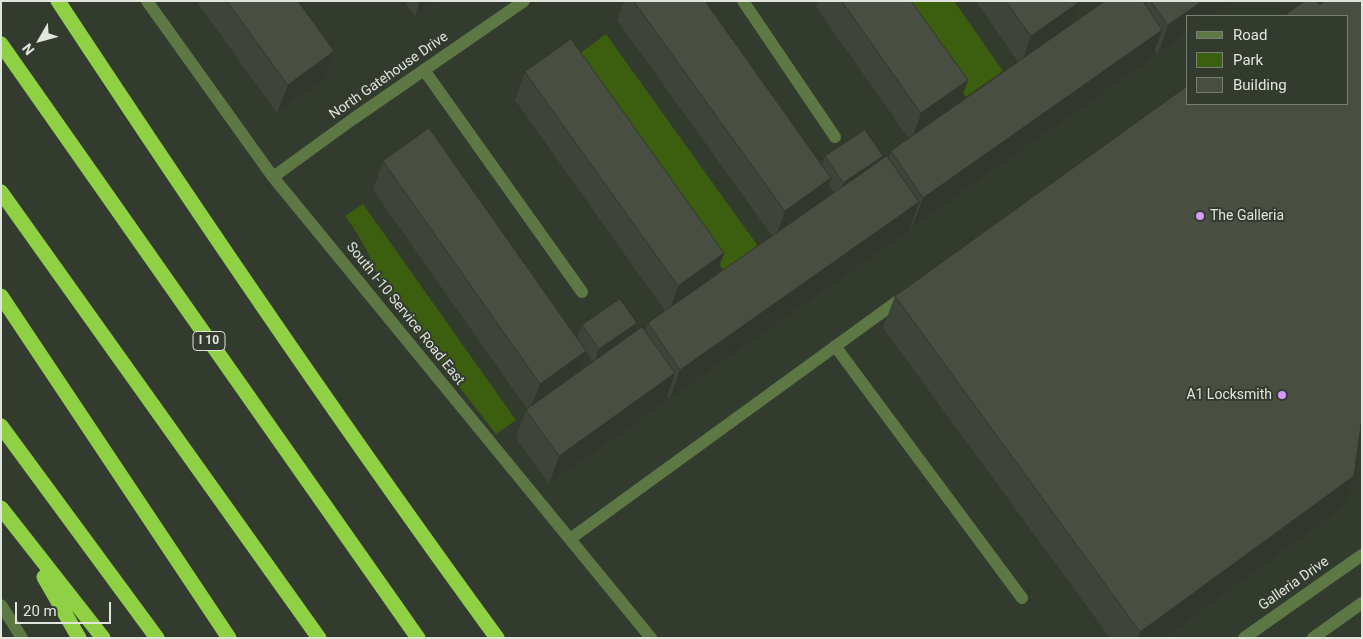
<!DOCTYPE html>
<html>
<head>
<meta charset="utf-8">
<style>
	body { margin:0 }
	#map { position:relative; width:1363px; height:639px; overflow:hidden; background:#333a2e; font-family:Roboto,sans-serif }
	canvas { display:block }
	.frame { position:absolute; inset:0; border:2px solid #e1e5de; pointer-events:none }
	.legend { position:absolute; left:1186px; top:15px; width:162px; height:90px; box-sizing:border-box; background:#333a2e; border:1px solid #797e74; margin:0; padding:6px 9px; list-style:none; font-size:15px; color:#e1e5de }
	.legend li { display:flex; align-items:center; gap:10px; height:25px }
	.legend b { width:25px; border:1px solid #797e74 }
	.north { position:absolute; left:15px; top:15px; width:50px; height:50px; -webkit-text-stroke:4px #333a2e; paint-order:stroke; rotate:232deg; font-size:14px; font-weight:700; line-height:20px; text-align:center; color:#e1e5de }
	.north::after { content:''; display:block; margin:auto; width:18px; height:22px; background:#e1e5de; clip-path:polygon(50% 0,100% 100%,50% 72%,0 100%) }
	.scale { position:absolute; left:15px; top:602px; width:96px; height:22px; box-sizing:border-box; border:2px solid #e1e5de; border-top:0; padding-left:6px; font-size:15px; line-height:18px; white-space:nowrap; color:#e1e5de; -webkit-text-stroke:4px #333a2e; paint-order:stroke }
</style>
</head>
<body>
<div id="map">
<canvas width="1363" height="639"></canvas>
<div class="frame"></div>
<ul class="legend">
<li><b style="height:6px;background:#5d7845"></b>Road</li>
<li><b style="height:14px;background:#3b5e0f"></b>Park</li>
<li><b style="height:14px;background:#484f42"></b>Building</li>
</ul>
<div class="north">N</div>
<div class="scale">20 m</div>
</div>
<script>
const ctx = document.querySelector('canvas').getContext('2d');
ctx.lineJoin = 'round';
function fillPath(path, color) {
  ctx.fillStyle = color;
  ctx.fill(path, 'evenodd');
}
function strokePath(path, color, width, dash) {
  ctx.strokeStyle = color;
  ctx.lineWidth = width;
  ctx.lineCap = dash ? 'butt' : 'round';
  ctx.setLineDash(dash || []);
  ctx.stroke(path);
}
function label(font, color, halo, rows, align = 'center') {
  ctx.font = font + ' Roboto,sans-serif';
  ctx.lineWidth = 4;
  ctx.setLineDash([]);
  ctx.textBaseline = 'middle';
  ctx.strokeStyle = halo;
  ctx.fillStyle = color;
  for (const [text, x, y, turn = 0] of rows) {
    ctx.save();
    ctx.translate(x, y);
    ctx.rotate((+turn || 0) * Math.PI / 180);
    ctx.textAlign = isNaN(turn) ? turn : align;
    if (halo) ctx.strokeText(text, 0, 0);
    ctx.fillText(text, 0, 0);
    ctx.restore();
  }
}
const green = new Path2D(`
	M899,1h55l49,70 -37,26z
	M606,34l152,212 -34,25 -152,-212z
	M363,204l153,216 -20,14 -116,-148c-6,-26 -19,-48 -35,-70z`);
const service = new Path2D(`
	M743,1l92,136
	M424,70l158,222
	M835,346l187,252`);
const minor = new Path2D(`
	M273,177l80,-58 171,-118
	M570,539l336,-244
	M1244,638l118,-83
	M1313,638l49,-35`);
const tertiary = new Path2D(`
	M147,1l126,176 378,461
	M1,605l21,33`);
const motorway = new Path2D(`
	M58,1c142,216 287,429 439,637
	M1,44l417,594
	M1,192l318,446
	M1,296l228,342
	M1,426l156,212
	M1,508l102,130
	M44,577l35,61`);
const wall = new Path2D(`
	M196,1h102l36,50 -10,28 -47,34z
	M404,1h33l-22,16z
	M624,1h81l117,164 3,-9 57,4 7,-2 2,-7 18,-12 -93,-132 2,-6h93l48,103 59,-42 -42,-61h101l1,2 -8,23 35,-25h128l-75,53 -3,-4 -3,8 -240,169 -1,-2 -2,6 -239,167 -3,-3 -2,7 -116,82 -33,-46 10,-28 1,-1 -154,-219 10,-29 194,178 5,-14 51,8 12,-2 3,-8 17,-12 -150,-211 10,-28 191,203 56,-39 -155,-216zM829,184l5,9 -11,7zM586,351l7,11 -15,10z
	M895,296l447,212 -178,130h-54l-227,-310z`);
const shadedWall = new Path2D(`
	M420,1h17l-22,16z
	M1202,1h31l-22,15h-24v17l-29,21 10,-29z
	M1078,3l-10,29 -47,33 10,-29z
	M1162,30l-10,28 -240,169 11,-29z
	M334,51l-10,28 -47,34 11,-28z
	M968,80l-10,28 -47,34 10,-29z
	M883,156l-5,15 -41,26 6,-14z
	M831,178l-10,29 -46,33 10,-29z
	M919,202l-10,29 -239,167 10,-28z
	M724,253l-10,29 -46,33 10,-29z
	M637,323l-5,14 -38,27 5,-15z
	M586,351l-11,29 -46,32 11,-28z
	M675,373l-10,29 -116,82 10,-28z
	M1354,476l-12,32 -178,130h-26l2,-6z`);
const building = new Path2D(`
	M227,1h71l36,50 -46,34z
	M634,1h71l126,177 -46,33z
	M842,1h69l57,79 -47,33z
	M1006,1h71l1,2 -47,33z
	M1105,1h38l19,29 -239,168 -32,-47z
	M1151,1h51l-34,24z
	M1305,1h12l3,4 6,-4h36v416l-8,59 -214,156 -245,-336 292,-210v18h160v-88h-63z
	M571,39l153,214 -46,33 -153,-214z
	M429,128l157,223 -46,33 -157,-223z
	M865,130l18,26 -40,27 -18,-27z
	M887,156l32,46 -239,168 -32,-47z
	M620,299l17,24 -38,26 -17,-24z
	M642,327l33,46 -116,83 -33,-46z`);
const markers = [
	[1200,216,5,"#d59bfb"],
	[1282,395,5,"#d59bfb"]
];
const shields = [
	[209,341,32]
];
const shieldNames = [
	["I 10",209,341]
];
const streetNames = [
	["North Gatehouse Drive",389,76,-35],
	["South I-10 Service Road East",405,314,51],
	["Galleria Drive",1294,584,-35]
];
const poiNames = [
	["The Galleria",1210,216],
	["A1 Locksmith",1272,395,"right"]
];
fillPath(green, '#3b5e0f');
strokePath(service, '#5d7845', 12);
strokePath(minor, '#5d7845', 12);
strokePath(tertiary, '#5d7845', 12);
strokePath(motorway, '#8fd044', 15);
fillPath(wall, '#3e4439');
fillPath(shadedWall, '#32372e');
fillPath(building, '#484f42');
strokePath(building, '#32372e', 1);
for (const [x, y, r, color] of markers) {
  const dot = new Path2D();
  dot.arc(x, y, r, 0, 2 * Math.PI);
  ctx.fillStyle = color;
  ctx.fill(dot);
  strokePath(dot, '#333a2e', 2);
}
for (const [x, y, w] of shields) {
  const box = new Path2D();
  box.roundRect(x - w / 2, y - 9.5, w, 19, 4);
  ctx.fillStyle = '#333a2e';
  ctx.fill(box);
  strokePath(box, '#e1e5de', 1);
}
label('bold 12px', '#e1e5de', null, shieldNames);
label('14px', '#e1e5de', '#333a2e', streetNames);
label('14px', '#e1e5de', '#333a2e', poiNames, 'left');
</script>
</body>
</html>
